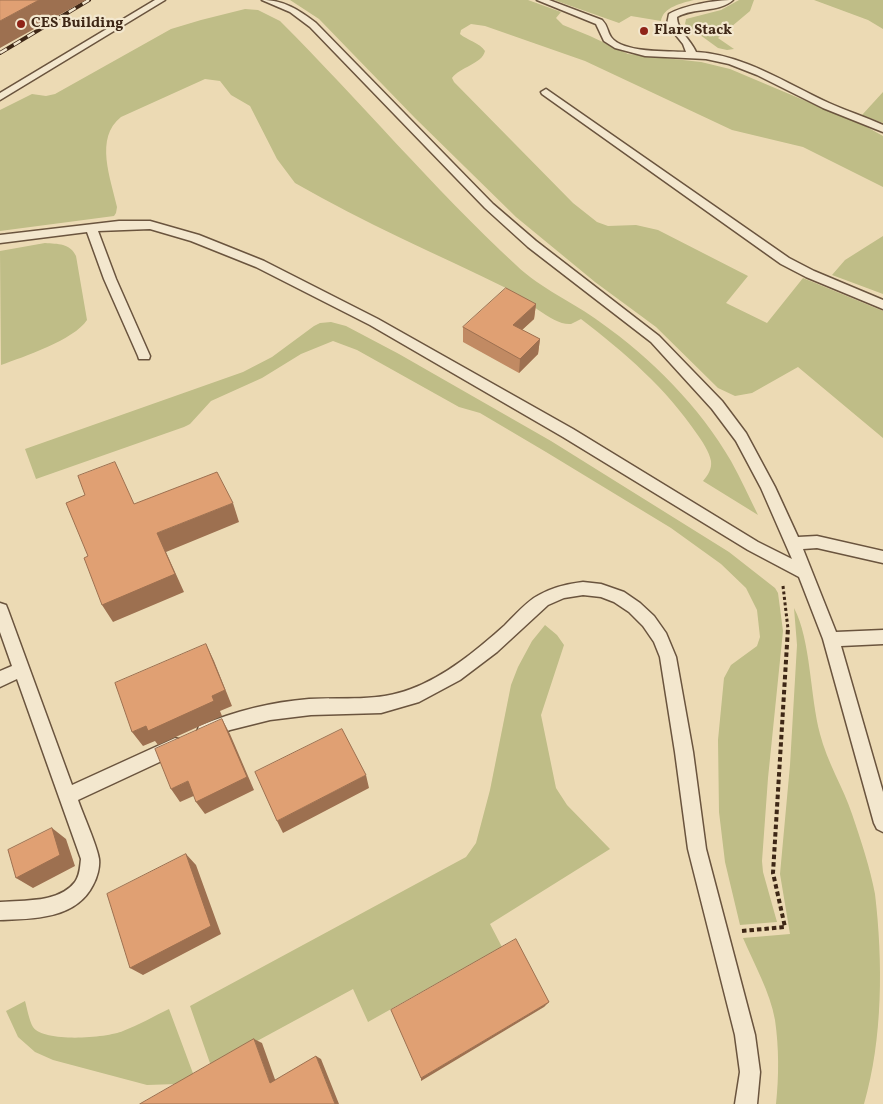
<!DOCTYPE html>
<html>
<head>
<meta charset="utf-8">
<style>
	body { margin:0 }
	canvas { display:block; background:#ecdab4 }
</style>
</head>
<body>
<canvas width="883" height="1104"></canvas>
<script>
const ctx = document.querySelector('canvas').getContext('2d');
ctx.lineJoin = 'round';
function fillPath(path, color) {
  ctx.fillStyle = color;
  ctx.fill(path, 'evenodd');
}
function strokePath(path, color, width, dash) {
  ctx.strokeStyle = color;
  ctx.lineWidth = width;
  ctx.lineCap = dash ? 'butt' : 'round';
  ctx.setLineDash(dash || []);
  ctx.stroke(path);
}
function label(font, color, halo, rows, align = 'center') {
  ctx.font = font + ' Vollkorn,serif';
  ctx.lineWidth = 4.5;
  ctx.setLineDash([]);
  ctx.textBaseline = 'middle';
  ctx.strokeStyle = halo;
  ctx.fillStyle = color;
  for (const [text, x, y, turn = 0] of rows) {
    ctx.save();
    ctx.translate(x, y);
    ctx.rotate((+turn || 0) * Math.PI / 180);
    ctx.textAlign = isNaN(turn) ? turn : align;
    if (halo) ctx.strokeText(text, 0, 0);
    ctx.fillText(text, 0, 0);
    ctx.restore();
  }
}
const green = new Path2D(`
	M290,0h238l33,12 -5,6 7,7 27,11 38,18 73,8 29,7 135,57 18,10v51l-80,-40 -71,-17 -147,-69 -100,-35 -14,-2 -10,6 -1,4c7,6 20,9 25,17 -3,13 -25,16 -33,27l2,4 119,121 24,19 11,4 28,-1 22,5 90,46 -22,27 41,20 36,-45 80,33v127l-85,-71 -46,26 -17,3 -17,-8 -62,-61 -61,-45 -79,-65 -101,-99 -96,-99z
	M554,0h140c-12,3 -31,7 -33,21l-30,-5 -12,7z
	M739,0h15l-4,11 -32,27 16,11 -7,1 -9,-2 -33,-24 1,-5 35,-9z
	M814,0h69v29l-15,-9z
	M245,9l13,1 22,11c80,80 153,167 236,244 25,24 57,37 84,57 51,36 100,85 131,139 10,18 18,36 27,54l-55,-34c5,-6 9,-12 8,-20 -2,-10 -9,-20 -14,-27 -31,-46 -73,-82 -116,-115l-10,5c-18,2 -47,-27 -63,-35 -71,-35 -144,-66 -213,-106l-18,-24 -27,-53 -19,-11 -11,-14 -15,-2 -84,38c-27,21 -10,62 -4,90l-1,6 -2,3 -114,15v-121l32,-16 14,2 9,-2 116,-65 30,-9z
	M883,92v31l-21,-8z
	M883,236v58l-51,-19 13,-15z
	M45,243c13,1 25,0 31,13l11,64c-13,20 -64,37 -86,45l-1,-114z
	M331,322l15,4 53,28 152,87 178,111 46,36 3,5 5,38 -15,147 -6,83 1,11 14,50 -37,3 -15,-63 -6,-50 -1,-72 6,-62 7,-13 26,-19 3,-9 -3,-27 -11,-22 -25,-24 -50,-36 -125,-76 -66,-39 -21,-6 -102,-57 -24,-9 -32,13 -39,24 -51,23 -21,23 -6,3 -148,52 -11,-30 218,-77 29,-15 42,-31 6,-3z
	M794,608c17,32 16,89 26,126 7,28 23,53 32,80 9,27 18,53 23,80 8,67 8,145 -11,210h-88c3,-28 3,-56 -1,-84 -5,-28 -21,-56 -32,-82l47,-4 -10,-60 10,-109 7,-120z
	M545,625l12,10 7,10 -23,70 15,73 11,17 43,44 -120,75 12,23 -134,75 -15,-33 -142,77 -21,-60 276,-149 10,-14 14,-53 21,-105 7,-18 14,-26z
	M25,1001c2,7 4,19 8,26 11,16 74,11 90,4 16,-6 31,-15 46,-22l25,67 -17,8 -30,1 -94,-25 -18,-8 -17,-15 -12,-26z`);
const pathFar1 = new Path2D(`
	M783,586l5,43`);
const path = new Path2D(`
	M742,931l43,-4 -12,-54 15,-245`);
const service = new Path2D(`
	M155,0h10l-165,100v-7z
	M262,0c22,0 37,10 54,23l177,181 43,37 123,95 63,65 24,32 29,54 23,50 19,-1 66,15v12l-66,-15 -14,1 33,83 47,-2v14l-42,2 42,146v40l-6,-3 -3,-6 -51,-184 -24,-62 -51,-27 -185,-113 -193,-112 -114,-58 -65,-26 -41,-12 -52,2 18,48 34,77 -1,3h-10l-1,-3 -34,-77 -17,-47 -87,11v-8l119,-14h31l49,14 65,26 114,58 195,110 185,113 34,17 -31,-71 -25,-47 -24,-32 -61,-67 -123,-95 -43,-39 -175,-181 -20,-15z
	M537,0h12l53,20c6,6 5,11 9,17 11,16 57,14 75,15l-3,-8 -16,-20 2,-10c16,-9 46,-14 64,-14 -14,13 -39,7 -56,17 0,13 14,23 19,35 49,3 89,31 133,51 18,8 36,14 54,22v7l-60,-24 -66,-33 -28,-11 -23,-5 -61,-3 -30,-8 -11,-7 -8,-17z
	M546,89l243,169 25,13 69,29v9l-77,-32 -25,-13 -239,-170 -1,-2z
	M583,582l18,2 23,8 16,11 14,13 12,17 10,24 17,95 13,97 49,186 5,37 -3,32h-22l5,-32 -5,-37 -47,-186 -13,-97 -15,-95 -6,-15 -11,-16 -14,-14 -15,-10 -13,-5 -18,-2 -19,3 -16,7 -51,47 -37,28 -41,22 -38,11 -70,2 -41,5 -40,10 -25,10 -6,-2 -2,-6 2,-6c36,-15 72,-24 110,-27 35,-2 69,3 102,-10 35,-13 66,-39 94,-64 10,-10 22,-24 34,-30 14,-8 28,-11 44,-13z
	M0,603l6,2 2,5 64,175 103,-47 6,2 3,6 -3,6 -103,48c5,15 19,45 21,59 1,8 -2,19 -6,26 -17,34 -60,34 -93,35v-18c24,-2 59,1 75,-20 5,-7 5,-15 6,-23l-64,-180 -17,8v-16l12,-5 -12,-34z`);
const rail = new Path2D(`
	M0,53l89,-53`);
const wall = new Path2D(`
	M536,304l-2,15 -12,11 18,9 -2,15 -19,19 -56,-31v-15z`);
const shadedWall = new Path2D(`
	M39,0h47l-86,48v-27z
	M536,304l-2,15 -22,20 1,-14z
	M540,339l-2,15 -19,19 1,-14z
	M233,503l6,19 -73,30 18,40 -71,30 -11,-17 55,-72z
	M206,644l8,17 18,45 -12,5 2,5 -64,29 -3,-4 -12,5 -11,-14 80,-36z
	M222,719l8,15 24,56 -49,24 -9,-12z
	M366,775l3,13 -86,45 -6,-12z
	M188,781l10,13 -18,8 -9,-13z
	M52,828l14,11 9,27 -42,22 -17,-10z
	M186,854l10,11 25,69 -78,41 -13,-7z
	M549,1002l-5,5 -123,74v-3z
	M254,1039l8,4 15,42 -7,-2z
	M316,1056l5,3 18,45h-4z`);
const building = new Path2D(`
	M0,0h39l-39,21z
	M506,288l30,16 -23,21 27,14 -20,20 -57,-32z
	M115,462l19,42 83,-32 16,31 -76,30 18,41 -73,31 -18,-47 4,-2 -22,-53 19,-8 -7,-19z
	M206,644l19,46 -13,6 2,5 -66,30 -2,-5 -14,6 -17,-49z
	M222,719l25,58 -51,25 -8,-21 -17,8 -16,-40z
	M342,729l24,46 -89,46 -22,-49z
	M52,828l8,27 -44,23 -8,-28z
	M186,854l25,72 -81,42 -23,-74z
	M516,939l33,63 -128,76 -30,-68z
	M254,1039l16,44 46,-27 19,48h-195z`);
const markers = [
	[21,24,5,"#8f2418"],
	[644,31,5,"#8f2418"]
];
const farPoinames = [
	["CES Building",31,24],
	["Flare Stack",654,31]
];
fillPath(green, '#bfbd87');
strokePath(service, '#6a543e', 3);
strokePath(pathFar1, '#3e2716', 3, [3, 2.5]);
strokePath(path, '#3e2716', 4, [4.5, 3]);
fillPath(service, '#f3e7ce');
strokePath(rail, '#3e2716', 4);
strokePath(rail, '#f3e7ce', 2.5, [8]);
fillPath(wall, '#c18a63');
fillPath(shadedWall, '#9d7050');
fillPath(building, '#e0a073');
strokePath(building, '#9d7050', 1);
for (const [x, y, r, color] of markers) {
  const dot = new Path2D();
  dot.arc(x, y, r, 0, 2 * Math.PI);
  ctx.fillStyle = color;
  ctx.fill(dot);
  strokePath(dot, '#f3e7ce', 2);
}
label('bold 15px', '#3e2716', '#f3e7ce', farPoinames, 'left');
</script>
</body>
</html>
